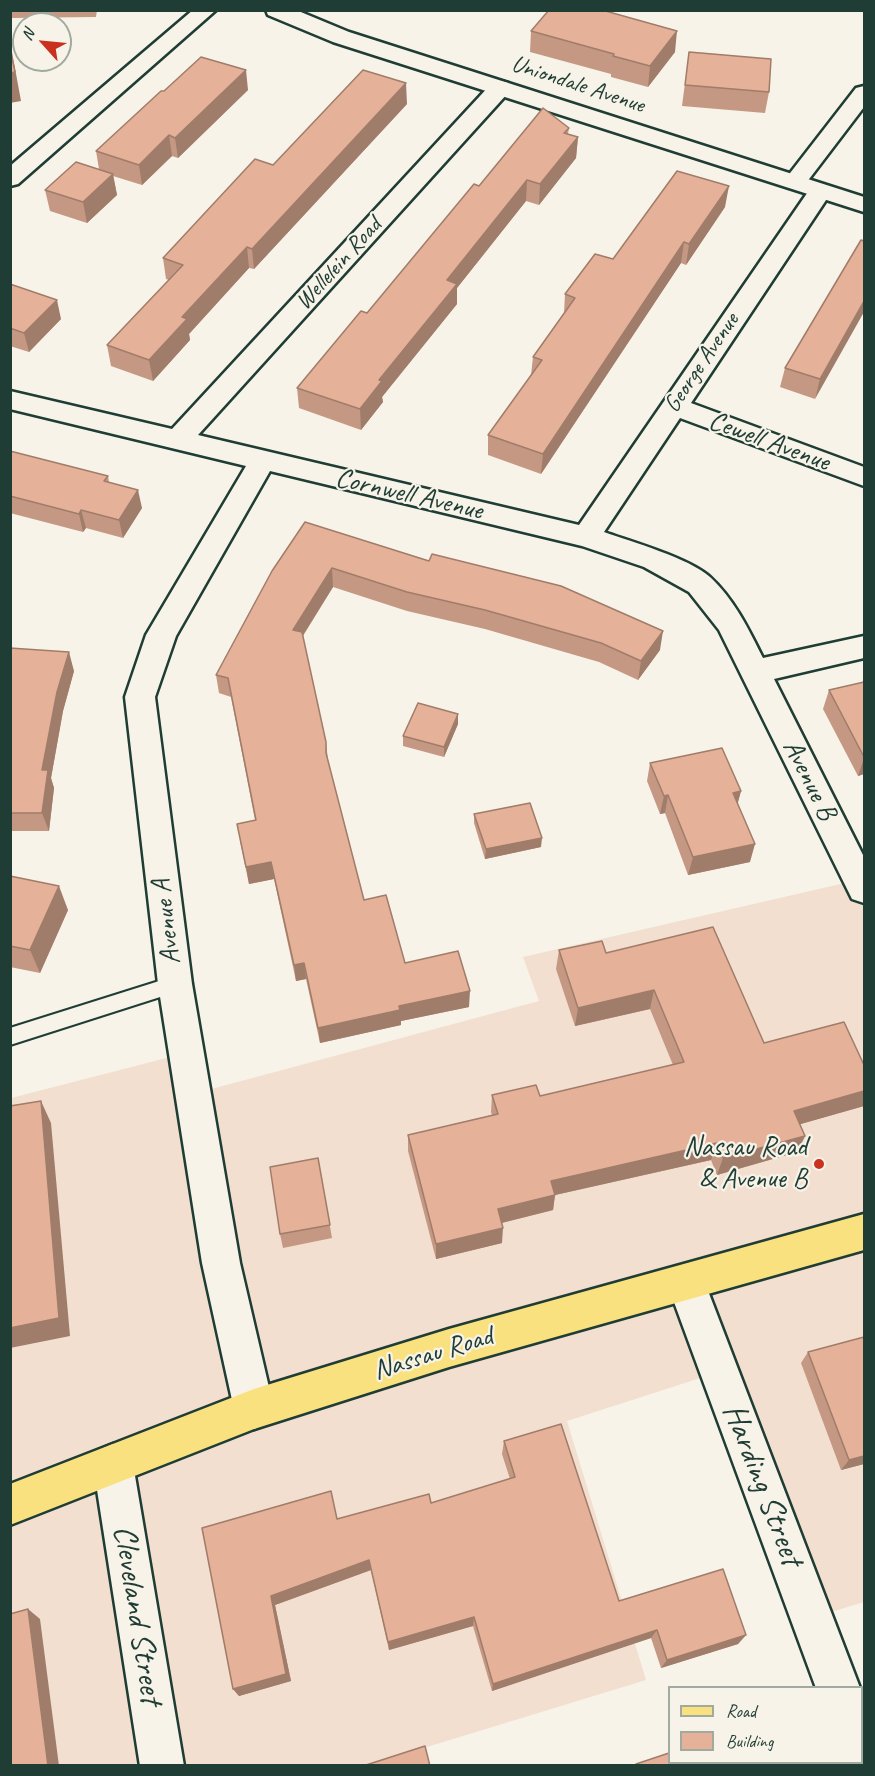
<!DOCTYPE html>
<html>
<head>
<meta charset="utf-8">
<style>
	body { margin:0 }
	#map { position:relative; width:875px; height:1776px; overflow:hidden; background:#f7f3e8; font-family:Caveat,sans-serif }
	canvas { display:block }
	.frame { position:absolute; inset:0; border:12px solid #1f3d34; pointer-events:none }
	.legend { position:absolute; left:668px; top:1686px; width:195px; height:78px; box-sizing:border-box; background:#f7f3e8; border:2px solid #a1aaa0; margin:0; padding:8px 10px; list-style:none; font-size:18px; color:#1f3d34 }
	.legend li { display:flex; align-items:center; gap:12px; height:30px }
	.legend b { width:30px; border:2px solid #a1aaa0 }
	.north { position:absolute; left:12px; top:12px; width:60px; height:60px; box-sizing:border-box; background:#f7f3e8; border:2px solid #a1aaa0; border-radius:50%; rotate:297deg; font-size:16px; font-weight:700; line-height:24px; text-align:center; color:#1f3d34 }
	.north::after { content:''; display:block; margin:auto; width:21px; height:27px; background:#c8321e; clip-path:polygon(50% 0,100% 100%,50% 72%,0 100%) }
</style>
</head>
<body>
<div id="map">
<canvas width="875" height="1776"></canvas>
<div class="frame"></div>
<ul class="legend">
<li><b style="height:8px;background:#fae180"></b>Road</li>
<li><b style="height:16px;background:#e5b198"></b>Building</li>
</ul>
<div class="north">N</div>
</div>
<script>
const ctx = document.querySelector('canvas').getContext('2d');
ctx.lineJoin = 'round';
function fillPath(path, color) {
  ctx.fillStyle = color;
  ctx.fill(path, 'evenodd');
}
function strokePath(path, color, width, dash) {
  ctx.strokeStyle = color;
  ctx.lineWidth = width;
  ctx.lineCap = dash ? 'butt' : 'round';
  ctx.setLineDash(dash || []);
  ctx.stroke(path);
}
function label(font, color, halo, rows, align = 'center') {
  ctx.font = font + ' Caveat,sans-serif';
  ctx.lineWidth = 4.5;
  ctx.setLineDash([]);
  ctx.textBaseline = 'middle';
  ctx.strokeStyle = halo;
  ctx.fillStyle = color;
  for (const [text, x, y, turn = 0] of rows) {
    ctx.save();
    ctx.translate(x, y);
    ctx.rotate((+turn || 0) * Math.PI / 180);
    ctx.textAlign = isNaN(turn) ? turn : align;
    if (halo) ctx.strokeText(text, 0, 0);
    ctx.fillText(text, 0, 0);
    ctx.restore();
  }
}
const built = new Path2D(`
	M858,880l6,13v709l-52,16 -93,-246 -152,49 79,259 -278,85 -357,1v-668l175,-45 7,41 346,-93 -16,-44z`);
const lane = new Path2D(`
	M175,976l7,2 2,6 -2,6 -172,55v-17z`);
const street = new Path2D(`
	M193,10h23l-198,174 -8,2v-20z
	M500,81l8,2 3,5 -3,5 -310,342 381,90 233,-339h16l4,5 -141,212 173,64v19l-184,-68 -76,114c28,10 85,26 106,45 24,22 39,53 53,81l101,-22v22l-90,21 90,178v46l-12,-4 -133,-269 -30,-38 -45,-25 -62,-21 -312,-75 -94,165 -21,61 37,287 48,279 34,146 -6,14 -14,6 -14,-6 -6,-14 -32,-146 -44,-279 -33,-287 21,-62 100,-169 -236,-57v-18l162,38 320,-346z
	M864,86v21l-61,80h-16l-4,-5 4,-5 69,-89z
	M686,1264l14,6 5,13 155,405h-44l-149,-405 5,-13z
	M113,1444l14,6 6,14 51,302h-44l-47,-302 6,-14z
	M862,1727l2,1v38h-19l-1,-4h18z`);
const secondary = new Path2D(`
	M266,10h30l53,22 515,165v15l-531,-170 -65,-27z`);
const primary = new Path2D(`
	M864,1214v36l-415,117 -195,62 -244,96v-41l244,-95 195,-60z`);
const wall = new Path2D(`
	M10,10h87l-1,7 -86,1z
	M531,31l144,21 -27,35 -37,-10v-3l-81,-22z
	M689,52l80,40 -4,21 -83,-7z
	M248,90l-70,68 -6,-2 -30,29 -29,-9 4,19 -30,28 -37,-12 -5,-21 54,-21 -3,-18 68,-60z
	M407,104l-153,165 -5,-1 -60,66 1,6 -37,41 -42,-15 -4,-21 62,-65 -3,-1 -3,-21 110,-93z
	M569,128l-1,6 10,3 -2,21 -37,47 -13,-4 -69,87v16l-75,93 1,5 -22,28 -62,-22 -2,-20 70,-75 112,-127z
	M725,207l-39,58 -5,-2 -140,211 -53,-19v-20l43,-60 2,-18 31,-44 1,-19 48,-35z
	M864,241l-49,158 -35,-12 5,-19z
	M10,284l51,35 -32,33 -19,-6z
	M10,451l98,25 1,6 33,26 -19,30 -37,-10 -3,4 -73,-19z
	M305,522l355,128 -22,30 -39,-18 -114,-33 -78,-18 -74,-24 -30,49 23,106 2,18 36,140 41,63 64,44 -68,14v4l-81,18 -14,-64 -10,2 -22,-102 -25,5 -9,-43 15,-21 -24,-123 -12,-4 -3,-18z
	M10,648l64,23 -11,40 -12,67 3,10 -5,43h-39z
	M864,682v92l-6,2 -35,-67 6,-19z
	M458,714v10l-14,33 -41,-11v-10z
	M650,763l91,28 -4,13 13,58 -62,13 -23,-62 -5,1 -13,-33z
	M474,814l67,33 -56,12 -11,-36z
	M10,876l58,34 -28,63 -30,-6z
	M559,950l47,3 158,90 100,22v41l-64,18 5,12 -8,16 -80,23 -6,-15 -156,35 -2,15 -51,13v20l-66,16 -28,-108v-16l84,-20 -1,-3 1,-17 48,1 133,-31 -23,-56 -75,17 -19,-57z
	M318,1158l14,80 -49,10 -3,-14z
	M864,1337v127l-23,6 -40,-107 7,-11z
	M504,1441l115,160 127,34 -8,9 -77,24 -10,-30 -159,53 -19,-65 -84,24 -18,-80 -96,35 16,76 -52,15 -6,-7 -31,-161 135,-9 94,-16 79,-24 -8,-25z`);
const shadedWall = new Path2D(`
	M677,31l-2,21 -27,35 2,-21z
	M10,41l11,60 -11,2z
	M246,70l2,20 -70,68 -3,-20z
	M406,83l1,21 -153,165 -2,-20z
	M169,135l3,21 -30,29 -3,-20z
	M578,137l-2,21 -37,47 1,-21z
	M113,174l4,21 -30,28 -4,-21z
	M527,180l-1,21 -69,87v16l-75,93 1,5 -22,28 -1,-21 19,-29 68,-100z
	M729,186l-4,21 -39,58 3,-21z
	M684,242l-3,21 -140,211 2,-20z
	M247,247l2,21 -60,66 1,6 -37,41 -4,-21 33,-43z
	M57,300l4,19 -32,33 -5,-19z
	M864,301v11l-49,87 5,-20z
	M138,490l4,18 -19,30 -4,-18z
	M81,510l5,18 -3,4 -4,-18z
	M332,568l1,19 -38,61 -2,-18z
	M663,631l-3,19 -22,30 3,-19z
	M69,652l5,19 -11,40 -12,67 3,10 -5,43 -7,-18v-43l15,-78z
	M458,714v10l-14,33v-10z
	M864,758v16l-6,2z
	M741,791l-5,19 -3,-17z
	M668,795l-3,18 -5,1 4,-18z
	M542,838l-1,9 -56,12 1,-10z
	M755,844l-5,18 -62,13 5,-18z
	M271,862l3,17 -25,5 -3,-17z
	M59,886l9,24 -28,63 -10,-23z
	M304,963l2,16 -10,2 -2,-16z
	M654,990l-4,19 -75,17 3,-18z
	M470,991l-1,16 -68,14v4l-81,18 -2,-15 81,-22z
	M864,1091v15l-77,22 7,-17z
	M41,1101l10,22 19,213 -60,12v-20z
	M805,1136l-8,16 -80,23 6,-17z
	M717,1143l-6,17 -156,35 -2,15 -56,14 1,-15 53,-28z
	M503,1228l-1,15 -66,16v-15z
	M864,1456v8l-23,6 8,-10z
	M369,1560l2,10 -96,35 16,76 -52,15 -6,-7 38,-93z
	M28,1609l12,10 19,147h-11z
	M474,1617l-1,9 -84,24 -1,-8z
	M657,1630l-6,8 -159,53 1,-7z
	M746,1635l-8,9 -77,24 6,-8z`);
const building = new Path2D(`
	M549,10h53l75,21 -27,35 -37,-10 1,-2 -83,-23z
	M10,49l5,23 -5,1z
	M689,52l82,7 -2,33 -84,-7z
	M201,57l45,13 -71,68 -6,-3 -30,30 -43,-14 65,-60h3z
	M363,70l43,13 -154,166 -5,-2 -65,70 5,2 -38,41 -42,-15 76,-80 -20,-7 92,-99 18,6z
	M543,108l26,20 -5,5 14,4 -38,47 -13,-4 -80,100 10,4 -78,96 3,1 -22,28 -63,-21 64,-77 6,2 107,-129 5,2z
	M76,162l37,12 -30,28 -38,-12z
	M677,171l52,15 -40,58 -5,-2 -141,212 -55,-19 54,-75 -9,-3 42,-59 -10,-4 30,-40 18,5z
	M861,240l3,1v60l-44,78 -35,-11z
	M10,284l47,16 -33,33 -14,-5z
	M10,451l98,25 -4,5 34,9 -19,30 -38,-10 -2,4 -69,-18z
	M305,522l124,39 3,-7 129,32 102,45 -22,30 -40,-18 -116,-33 -78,-18 -75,-24 -39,62 9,2 24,110v11l38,147 22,-5 19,68 53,-12 12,40 -71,15 1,4 -82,18 -14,-65 -10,2 -23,-103 -25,5 -9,-43 19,-4 -28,-142 -12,-3 56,-104z
	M10,648l59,4 -12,40 -15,78h6l-6,43h-32z
	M864,682v75l-35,-67z
	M418,703l40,11 -14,33 -41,-11z
	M722,748l19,43 -8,2 22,51 -62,13 -25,-62 -4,1 -14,-33z
	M530,803l12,35 -56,11 -12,-35z
	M10,876l49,10 -29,64 -20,-4z
	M713,927l51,116 80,-21 20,43v26l-70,20 11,25 -82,22 -6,-15 -166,38 4,14 -57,14 5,19 -67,16 -28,-109 90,-21 -6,-19 44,-10 4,11 144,-34 -30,-72 -76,18 -19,-58 43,-9 4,12z
	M41,1101l18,217 -49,10v-222z
	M318,1158l12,67 -50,9 -10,-67z
	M864,1337v119l-15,4 -41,-108z
	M561,1424l58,177 104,-32 23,66 -79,25 -10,-30 -164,54 -19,-67 -86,25 -19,-82 -98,36 15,78 -53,15 -31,-161 129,-37 6,28 92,-25 2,9 84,-26 -11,-36z
	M28,1609l20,157h-38v-152z
	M425,1746l5,20h-67z
	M669,1753v9h76l1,4h-110v-2z`);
const markers = [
	[819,1164,6,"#c8321e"]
];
const farStreetnames = [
	["Uniondale Avenue",578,85,18],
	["Wellelein Road",339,264,-48],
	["George Avenue",702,363,-56]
];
const streetNames = [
	["Cewell Avenue",769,442,20],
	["Cornwell Avenue",409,495,13],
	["Avenue B",809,780,63],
	["Avenue A",167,922,-97],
	["Nassau Road",433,1354,-17]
];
const poiNames = [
	["Nassau Road",807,1148],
	["& Avenue B",807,1180]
];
const nearStreetnames = [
	["Harding Street",762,1485,69],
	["Cleveland Street",137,1615,81]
];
fillPath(built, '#f2dfd0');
strokePath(lane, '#1f3d34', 4);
strokePath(street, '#1f3d34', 5);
strokePath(secondary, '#1f3d34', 5);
strokePath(primary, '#1f3d34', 5);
fillPath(lane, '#f7f3e8');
fillPath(street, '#f7f3e8');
fillPath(secondary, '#f7f3e8');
fillPath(primary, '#fae180');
fillPath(wall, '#c59883');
fillPath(shadedWall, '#a07c6a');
fillPath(building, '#e5b198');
strokePath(building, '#a07c6a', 1.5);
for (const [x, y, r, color] of markers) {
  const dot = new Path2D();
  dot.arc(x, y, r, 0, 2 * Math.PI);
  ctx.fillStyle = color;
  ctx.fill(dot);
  strokePath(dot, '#f7f3e8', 2);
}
label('24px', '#1f3d34', '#f7f3e8', farStreetnames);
label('28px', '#1f3d34', '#f7f3e8', streetNames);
label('28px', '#1f3d34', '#f7f3e8', poiNames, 'right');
label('33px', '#1f3d34', '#f7f3e8', nearStreetnames);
</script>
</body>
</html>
